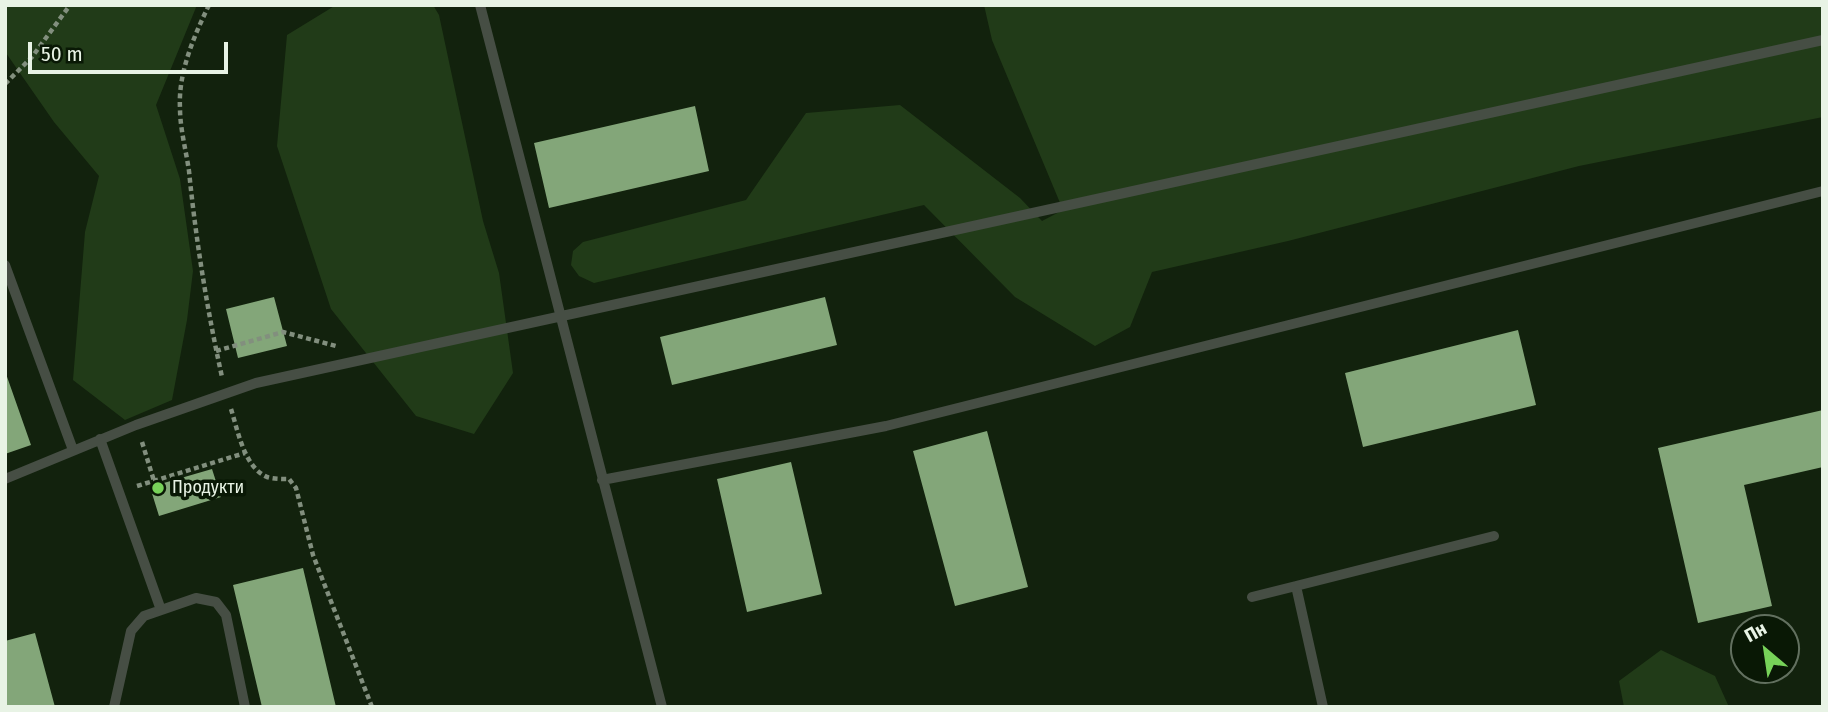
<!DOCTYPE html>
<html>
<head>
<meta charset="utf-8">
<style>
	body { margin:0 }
	#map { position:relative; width:1828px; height:712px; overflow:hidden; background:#12220d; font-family:"Fira Sans Condensed",sans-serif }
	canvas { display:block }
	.frame { position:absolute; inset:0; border:7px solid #e8f3e5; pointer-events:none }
	.north { position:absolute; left:1730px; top:614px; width:70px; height:70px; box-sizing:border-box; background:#091805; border:2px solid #62705f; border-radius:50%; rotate:331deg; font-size:19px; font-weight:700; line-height:28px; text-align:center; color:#e8f3e5 }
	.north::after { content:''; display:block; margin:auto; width:24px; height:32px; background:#77d259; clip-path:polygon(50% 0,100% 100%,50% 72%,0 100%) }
	.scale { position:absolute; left:28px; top:42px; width:200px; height:32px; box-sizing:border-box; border:4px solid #e8f3e5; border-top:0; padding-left:9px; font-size:21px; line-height:24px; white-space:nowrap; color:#e8f3e5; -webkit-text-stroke:5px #091805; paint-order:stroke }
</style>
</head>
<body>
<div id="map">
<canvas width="1828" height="712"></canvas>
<div class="frame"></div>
<div class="north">Пн</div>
<div class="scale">50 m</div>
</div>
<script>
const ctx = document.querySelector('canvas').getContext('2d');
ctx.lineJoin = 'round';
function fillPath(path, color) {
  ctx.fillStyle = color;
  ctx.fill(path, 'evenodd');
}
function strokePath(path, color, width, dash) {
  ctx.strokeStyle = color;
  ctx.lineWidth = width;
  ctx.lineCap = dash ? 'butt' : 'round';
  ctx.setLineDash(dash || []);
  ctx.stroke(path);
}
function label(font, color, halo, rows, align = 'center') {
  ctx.font = font + ' "Fira Sans Condensed",sans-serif';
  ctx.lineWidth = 7;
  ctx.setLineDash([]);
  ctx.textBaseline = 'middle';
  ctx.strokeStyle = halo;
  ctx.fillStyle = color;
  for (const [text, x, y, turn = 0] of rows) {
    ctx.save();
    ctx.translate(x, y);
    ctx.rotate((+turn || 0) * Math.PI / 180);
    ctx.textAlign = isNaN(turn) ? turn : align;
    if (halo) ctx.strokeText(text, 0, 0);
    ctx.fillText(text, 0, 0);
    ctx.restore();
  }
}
const green = new Path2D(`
	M5,5h192l-41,100 24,74 13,92 -6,49 -15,80 -47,20 -52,-40 12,-148 14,-56 -45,-54 -48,-69z
	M336,5h97l6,10 44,206 16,52 14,100 -39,61 -58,-18 -85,-107 -54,-163 10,-111z
	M984,5h839v112l-244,49 -291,75 -136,31 -22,55 -35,19 -80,-49 -91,-92 -330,78 -15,-7 -8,-11 2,-14 10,-9 163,-42 60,-87 94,-8 120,93 22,23 21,-11 -71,-170z
	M1661,650l54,26 14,31h-105l-5,-26z`);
const building = new Path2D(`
	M695,106l14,65 -160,37 -15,-65z
	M274,297l13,49 -49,12 -12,-49z
	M825,297l12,48 -165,40 -12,-48z
	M1518,330l18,75 -173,42 -18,-74z
	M5,371l26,74 -26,9z
	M1823,410v57l-79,18 28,121 -74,17 -40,-175z
	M987,431l41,156 -73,19 -42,-155z
	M791,462l31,132 -75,18 -30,-133z
	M212,469l9,28 -62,19 -9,-29z
	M303,568l33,139h-74l-29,-122z
	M35,633l20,74h-50v-66z`);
const path = new Path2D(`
	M209,5c-15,31 -31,68 -29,103 0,21 6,42 9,63 7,70 18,138 33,206
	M5,84l27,-27 38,-52
	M216,351l67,-19 53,14
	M231,409c7,22 13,58 36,68 6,2 16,2 22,2l7,9 17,67 59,152
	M142,442l12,39
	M137,486l108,-33`);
const lane = new Path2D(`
	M480,5l182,702
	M5,265l68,185
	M100,439l61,171
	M5,479l131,-54 120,-42 1567,-343
	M602,480l284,-54 937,-235
	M1252,597l44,-11
	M114,707l17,-76 13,-15 52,-18 20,4 10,13 19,92
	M1323,707l-27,-121 198,-50`);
const markers = [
	[158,488,7,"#77d259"]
];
const poiNames = [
	["Продукти",172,488]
];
fillPath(green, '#213b18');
fillPath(building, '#83a679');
strokePath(path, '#828f7e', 4.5, [5, 3.5]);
strokePath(lane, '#464e44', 10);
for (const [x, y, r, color] of markers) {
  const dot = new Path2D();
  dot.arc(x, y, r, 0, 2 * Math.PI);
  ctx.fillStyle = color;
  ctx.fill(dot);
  strokePath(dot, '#091805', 2.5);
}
label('18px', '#e8f3e5', '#091805', poiNames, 'left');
</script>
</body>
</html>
